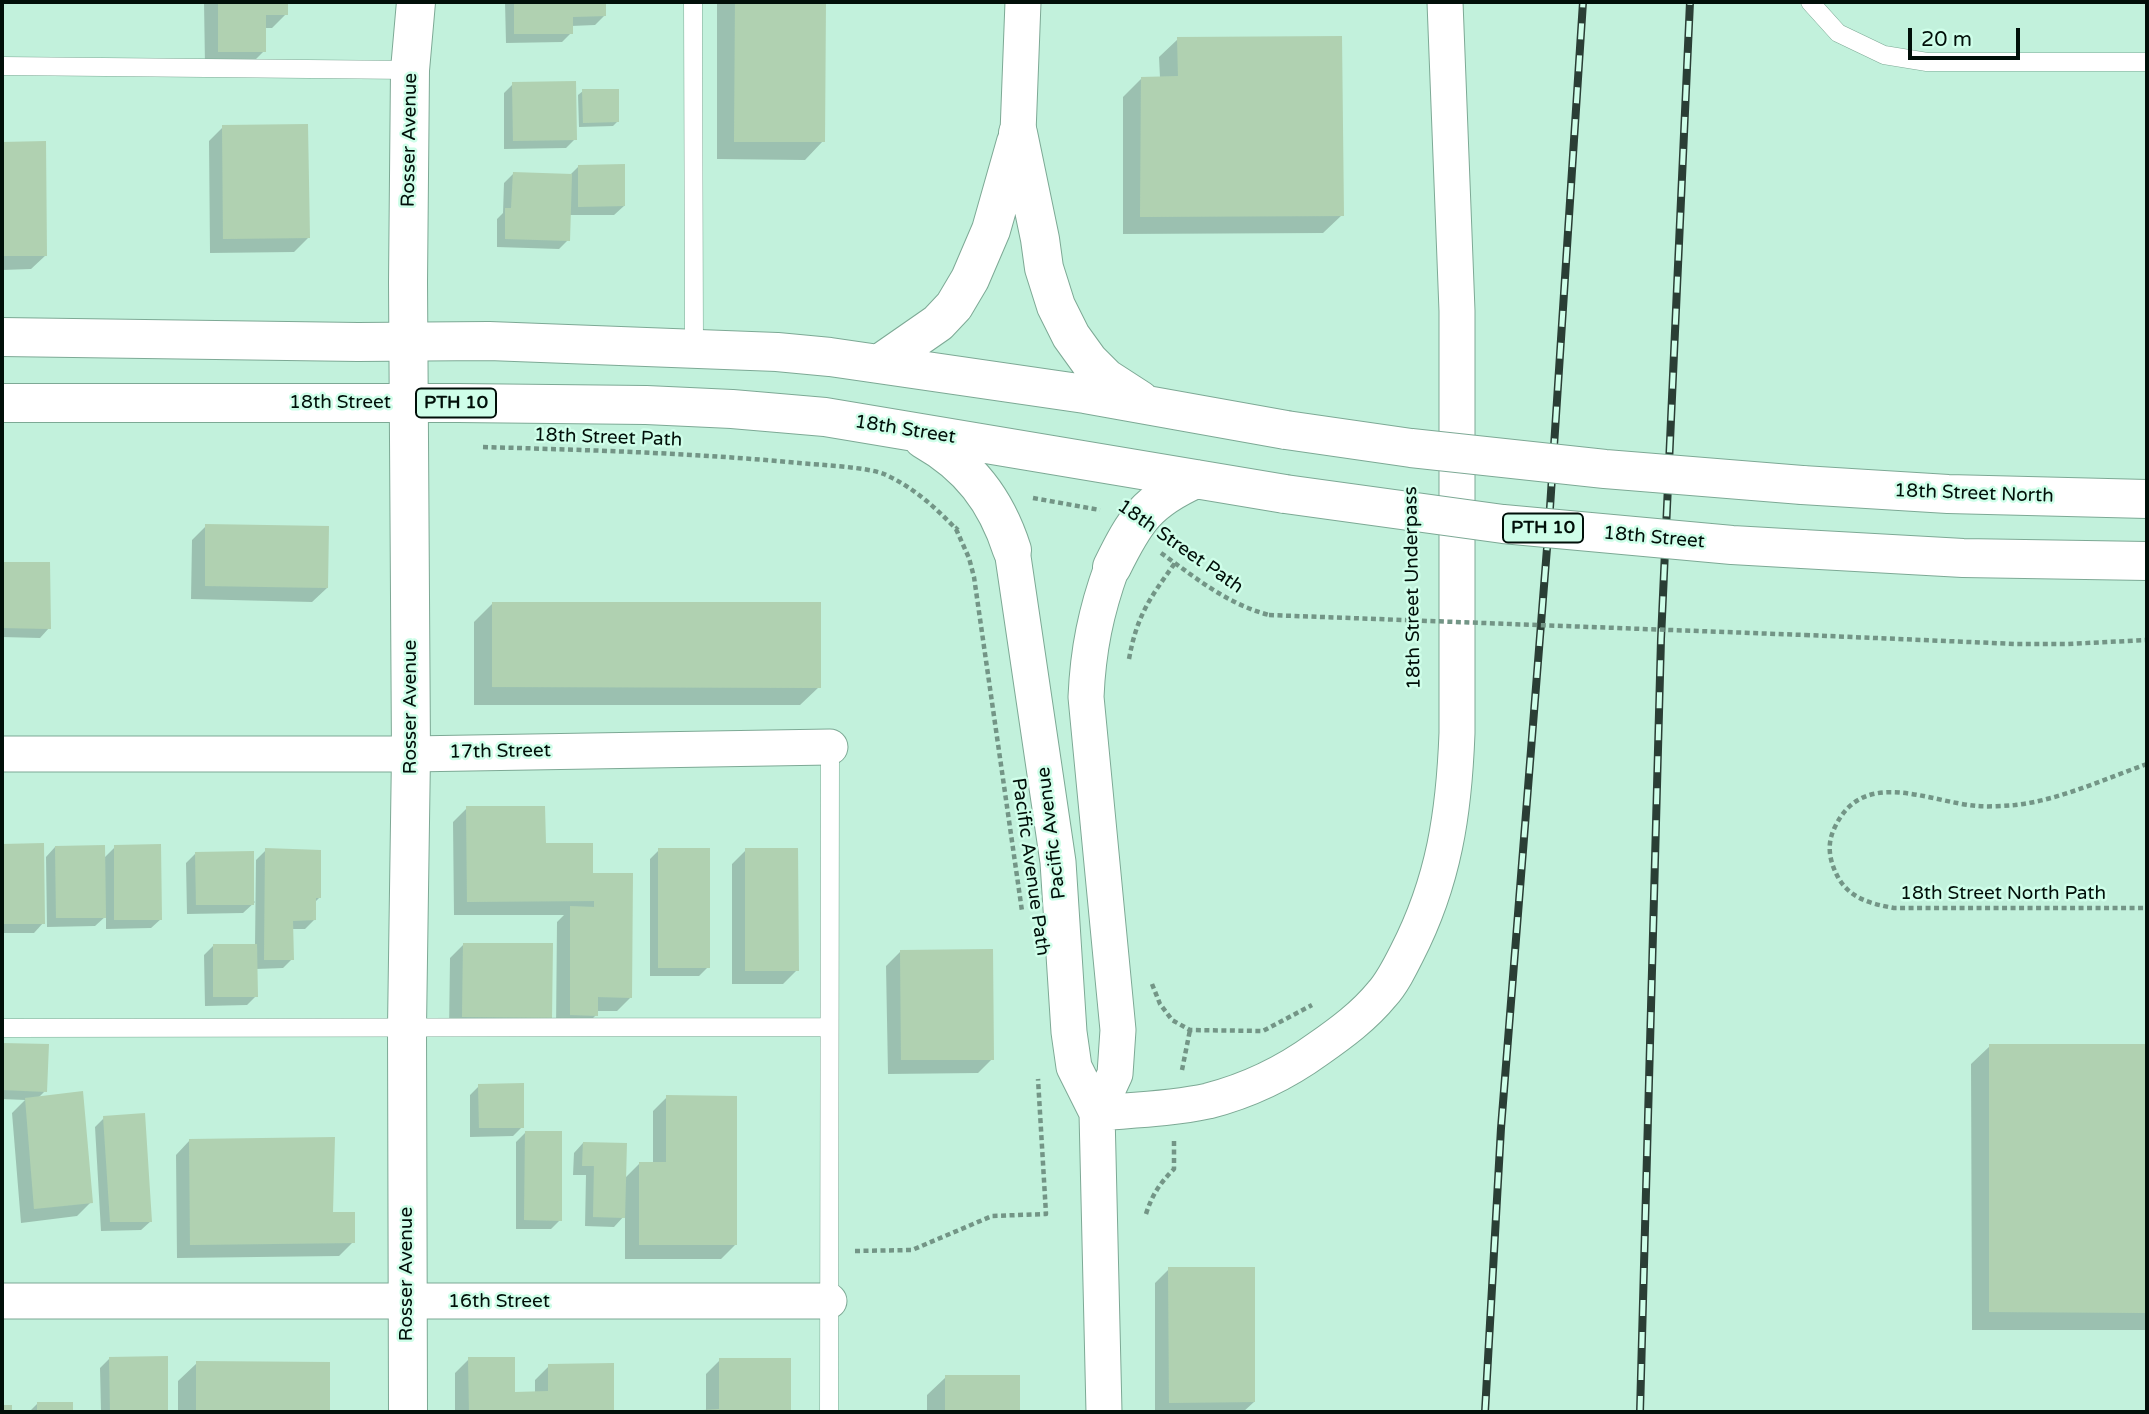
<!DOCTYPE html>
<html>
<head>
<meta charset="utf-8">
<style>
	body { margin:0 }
	#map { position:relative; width:2149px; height:1414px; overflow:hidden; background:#c2f1dc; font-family:"Varela Round",sans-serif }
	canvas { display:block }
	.frame { position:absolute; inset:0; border:4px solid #010f09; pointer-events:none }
	.scale { position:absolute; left:1908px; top:28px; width:112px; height:32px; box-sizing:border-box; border:4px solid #010f09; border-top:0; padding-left:9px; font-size:21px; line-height:24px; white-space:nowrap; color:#010f09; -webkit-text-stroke:5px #cffee9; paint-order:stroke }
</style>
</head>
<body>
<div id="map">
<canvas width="2149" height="1414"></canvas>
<div class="frame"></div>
<div class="scale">20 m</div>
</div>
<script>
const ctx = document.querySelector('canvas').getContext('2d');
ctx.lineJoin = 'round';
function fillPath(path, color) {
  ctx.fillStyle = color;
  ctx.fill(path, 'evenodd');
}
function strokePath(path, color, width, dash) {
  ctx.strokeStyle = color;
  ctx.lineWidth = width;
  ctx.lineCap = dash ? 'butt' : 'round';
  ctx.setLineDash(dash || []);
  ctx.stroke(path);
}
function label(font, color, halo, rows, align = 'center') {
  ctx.font = font + ' "Varela Round",sans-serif';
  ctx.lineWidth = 5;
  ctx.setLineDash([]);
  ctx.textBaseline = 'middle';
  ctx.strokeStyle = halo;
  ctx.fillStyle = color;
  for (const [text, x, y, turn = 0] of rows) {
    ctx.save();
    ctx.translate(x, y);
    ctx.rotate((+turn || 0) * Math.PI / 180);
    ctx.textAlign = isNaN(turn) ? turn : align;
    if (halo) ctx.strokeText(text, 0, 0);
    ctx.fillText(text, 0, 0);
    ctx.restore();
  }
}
const shadow = new Path2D(`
	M204,2h82v12l-14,14h-8v23l-14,14h-45z
	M505,2h99v14l-9,9 -24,1v7l-9,9 -56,1z
	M717,2h107l-1,139 -18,19 -88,-1z
	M1178,39l164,176 -19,18 -200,1v-137l19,-19h18l-1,-21z
	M513,84l62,55 -9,9 -62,1v-56z
	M583,91l34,31 -4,4 -34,1 -1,-32z
	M223,127l85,111 -14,14 -84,1 -1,-112z
	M2,143h42l2,112 -15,14 -29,1z
	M578,167l46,39 -10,9h-45l-1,25 -9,9 -62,-2v-28l6,-6 1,-30 10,-10 56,2z
	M206,526l121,62 -15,14 -121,-3 1,-59z
	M2,564h47v64l-9,10 -38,-1z
	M493,603l326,84 -19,18h-326v-83z
	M467,808l77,37 47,29 40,123 -14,14h-21v4l-14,14h-26l1,-107 7,-7h-110l-1,-93z
	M2,845h40l1,78 -9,10h-32z
	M55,847l49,11 11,-11 46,72 -10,9 -45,1v-13l-11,10 -48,1 -1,-70z
	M266,850l54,47 -6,6v17l-9,9h-13v30l-9,9 -27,1v27l-9,9 -42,1 -1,-51 9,-9 42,-1 1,-85z
	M659,850l49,117 -9,9h-49v-117z
	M746,850l51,120 -14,14h-51v-120z
	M195,854l60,48 -12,11 -56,1 -1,-51z
	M464,944l86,73 -14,14h-87l1,-73z
	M900,952l92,107 -14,14 -90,1 -2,-108z
	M2,1044l45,2 -2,45 -7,7 53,104 -14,14 -56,7 -9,-110 13,-13 -23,-1z
	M1990,1046h157v284h-175l-1,-266z
	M479,1086l43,41 -9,9 -43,1v-42z
	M667,1097l68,148 -14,14h-96v-44l-11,12 -29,-1 1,-51h-13l1,-22 9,-10 41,36 15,-15h14v-53z
	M104,1118l47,103 -10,9 -40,1 -6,-104z
	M525,1133l35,87 -9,9h-35v-87z
	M190,1140l141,74 22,28 -14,14 -162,2 -1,-103z
	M1169,1269l85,133 -11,10h-88v-129z
	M110,1358h56l1,54h-138l8,-8 35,8 29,-1 -1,-43z
	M469,1359l45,34h21v-13l14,-14 63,-1 1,47h-158v-39z
	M720,1360h69v52h-87l4,-1v-37z
	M197,1363l131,1v48h-150v-31z
	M946,1377h72v35h-91v-17z`);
const building = new Path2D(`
	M218,2h70v13h-22v37h-48z
	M514,2h92v14l-33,1v17h-59z
	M735,2h91l-1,140h-91z
	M1342,36l2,180 -204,1 1,-140 37,-1 -1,-39z
	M576,81l1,59 -64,1 -1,-59z
	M582,89h37v33l-36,1z
	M308,124l2,114 -87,1 -1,-114z
	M46,141l1,115h-45v-114z
	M625,164v42l-47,1v-42z
	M513,172l59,2 -2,67 -65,-2v-31h6z
	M205,524l124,2 -1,62 -123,-2z
	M2,562h48l1,67 -49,-1z
	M492,602h329v86l-329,-1z
	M466,806h79l1,37h47v30h40l-1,125 -34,-1v19l-28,-1v-109l24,1v-6l-127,1z
	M44,843l1,81h-43v-80z
	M161,844l1,76h-48v-75z
	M105,845l1,73h-50l-1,-72z
	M265,848l56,2v48h-5v22l-23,1 1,39h-30z
	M658,848h52v120h-52z
	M745,848h53l1,123h-54z
	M254,851v54h-58l-1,-53z
	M463,943h90l-1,75 -90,-1z
	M213,944h44l1,53h-45z
	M993,949l1,111h-93l-1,-110z
	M2,1043l47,1 -2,48 -45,-2z
	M1989,1044h158v269l-158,-1z
	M524,1083v45h-45l-1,-44z
	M83,1091l10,112 -59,6 -9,-111z
	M666,1095l71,1v149h-98v-83h27z
	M145,1113l7,109h-42l-7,-106z
	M525,1131h37v90l-38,-1z
	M335,1137l-2,75h22v31l-165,2 -1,-106z
	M583,1142l44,1 -2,75 -32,-1 1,-51h-12z
	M1168,1267h87v135l-86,1z
	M168,1356v56h-58l-1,-55z
	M468,1357h47v35l33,-1v-27l66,-1v49h-145z
	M719,1358h72v54h-88v-2l16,-1z
	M196,1361l134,1v50h-134z
	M945,1375h75v37h-75z
	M37,1402h36v10h-36z
	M2,1405h10v7h-10z`);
const path = new Path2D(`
	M483,447c106,3 211,6 316,16 21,2 68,4 85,11 29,13 50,32 72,55l2,-2
	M1033,498l67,12
	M956,529l13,29 5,19 48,334
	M1161,553c35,25 66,51 108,62
	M1805,635l211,9h52l79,-4
	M1129,659c8,-44 21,-61 46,-96
	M2147,764c-43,15 -87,36 -132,41 -12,1 -26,2 -38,1 -49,-4 -115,-40 -143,23 -8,17 -4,34 5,50 12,20 33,25 55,29h253
	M1152,984l8,20 12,16 18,10 73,1 49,-26
	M1182,1070l8,-40
	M1146,1214c6,-19 14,-31 28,-45v-28
	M855,1251l57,-1 80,-34 54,-2 -8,-135`);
const lane = new Path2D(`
	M693,2l1,346
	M1810,2l28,31 46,22 43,7h220
	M2,66l408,4
	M2,1028l827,-1
	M829,1412l1,-665`);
const street = new Path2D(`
	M1018,133l5,-131
	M1012,550l46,312 11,170 5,35 23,46 7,299
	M2,754h409l419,-7
	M1097,1113c37,-3 74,-4 111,-12 39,-10 77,-28 110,-52 23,-16 46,-33 64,-55 10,-11 18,-27 25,-41 37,-72 47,-140 50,-220v-422l-12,-309
	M1097,1113l18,-39 3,-44 -32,-333c2,-47 10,-86 26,-130
	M2,1301h827`);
const secondary = new Path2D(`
	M408,1412l-1,-385 4,-273 -3,-472 2,-212 6,-68`);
const primary = new Path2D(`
	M1018,133l22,106 4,29 12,38 15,30 18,25 17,17 34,22
	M2,337l356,5 131,-1 288,11 53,5 255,37 201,36
	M879,364l59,-41 16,-17 16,-27 21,-49 25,-88
	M2,403h456l188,2 86,4 93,8 460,77
	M923,439c46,26 73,61 89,111
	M1802,485l146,9 199,5
	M1802,549l161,9 184,3
	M1112,567c23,-47 35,-66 84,-88`);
const rail = new Path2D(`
	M1485,1412l16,-284 48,-605 34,-521
	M1640,1412l21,-773 29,-637`);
const pathBridge = new Path2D(`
	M1269,615l536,20`);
const primaryBridge = new Path2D(`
	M1286,430l125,18 194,21 197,16
	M1285,494l218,30 229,21 70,4`);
const shields = [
	[456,403,80],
	[1543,528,80]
];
const shieldNames = [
	["PTH 10",456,403],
	["PTH 10",1543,528]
];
const streetNames = [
	["Rosser Avenue",410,140,-89],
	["18th Street",340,403],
	["18th Street",905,430,9],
	["18th Street Path",608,438,2],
	["18th Street North",1974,494,2],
	["18th Street",1654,538,5],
	["18th Street Path",1180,547,35],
	["18th Street Underpass",1413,588,-91],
	["Rosser Avenue",411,707,-90],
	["17th Street",500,752,-1],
	["Pacific Avenue",1052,833,-97],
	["Pacific Avenue Path",1030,867,82],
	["18th Street North Path",2003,894],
	["Rosser Avenue",407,1274,-90],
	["16th Street",499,1302]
];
fillPath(shadow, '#0003');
fillPath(building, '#b0d1b1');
strokePath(lane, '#7da995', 19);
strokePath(street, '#7da995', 37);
strokePath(secondary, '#7da995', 40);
strokePath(primary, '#7da995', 40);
strokePath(path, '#739586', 4.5, [5, 3.5]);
strokePath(lane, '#fff', 18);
strokePath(street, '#fff', 35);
strokePath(secondary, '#fff', 38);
strokePath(primary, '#fff', 38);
strokePath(rail, '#2a3e35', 8);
strokePath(rail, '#cffee9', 5, [16]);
strokePath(primaryBridge, '#7da995', 40, []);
strokePath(pathBridge, '#739586', 4.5, [5, 3.5]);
strokePath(primaryBridge, '#fff', 38);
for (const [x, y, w] of shields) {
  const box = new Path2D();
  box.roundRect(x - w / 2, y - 14.5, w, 29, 5);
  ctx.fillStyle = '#cffee9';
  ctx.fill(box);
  strokePath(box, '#010f09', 2);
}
label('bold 18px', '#010f09', null, shieldNames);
label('19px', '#010f09', '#cffee9', streetNames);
</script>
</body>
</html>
